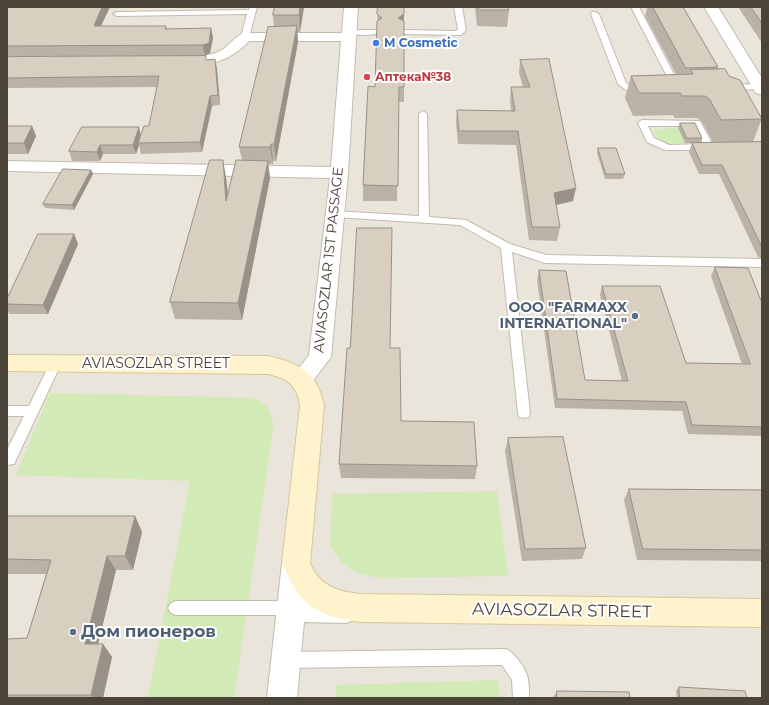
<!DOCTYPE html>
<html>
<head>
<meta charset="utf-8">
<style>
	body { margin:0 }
	#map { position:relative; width:769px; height:705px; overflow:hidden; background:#f6f3ec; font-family:Montserrat,sans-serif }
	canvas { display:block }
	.frame { position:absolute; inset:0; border:8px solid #4b4439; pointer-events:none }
</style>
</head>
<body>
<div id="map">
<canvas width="769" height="705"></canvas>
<div class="frame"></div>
</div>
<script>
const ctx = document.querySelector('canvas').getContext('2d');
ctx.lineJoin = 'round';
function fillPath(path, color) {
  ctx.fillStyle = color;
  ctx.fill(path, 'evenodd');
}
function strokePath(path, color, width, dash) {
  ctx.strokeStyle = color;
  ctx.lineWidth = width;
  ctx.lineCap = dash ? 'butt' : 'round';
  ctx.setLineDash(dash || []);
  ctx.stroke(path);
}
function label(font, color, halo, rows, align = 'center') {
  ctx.font = font + ' Montserrat,sans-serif';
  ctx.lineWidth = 4;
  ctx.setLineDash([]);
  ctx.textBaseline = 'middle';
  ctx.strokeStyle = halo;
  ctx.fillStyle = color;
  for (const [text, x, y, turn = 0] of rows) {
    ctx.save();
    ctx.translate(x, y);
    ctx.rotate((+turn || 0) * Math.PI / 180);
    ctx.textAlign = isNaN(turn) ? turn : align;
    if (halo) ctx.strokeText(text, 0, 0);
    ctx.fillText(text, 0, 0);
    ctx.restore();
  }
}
const residential = new Path2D(`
	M7,7h755v691h-755z`);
const education = new Path2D(`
	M122,7h80l-74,5z`);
const green = new Path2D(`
	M689,128l-6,10 2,5 -18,1 -8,-3 -6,-12z
	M50,393l205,5c13,7 18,15 18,31l-39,269h-86l42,-217 -174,-6z
	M497,491l11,85 -129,2 -16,-3 -14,-7 -11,-10 -8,-13 2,-51z
	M498,680l2,18h-164v-13z`);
const service = new Path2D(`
	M249,7h8l-8,30 -4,2 -4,-2 6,-23 -130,2 -4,-2 4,-2 132,-2z
	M454,7h8l4,23 -5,5 -58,-1 -4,-2 4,-2 53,1 2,-2z
	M631,7h8l42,81 -1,2h-6l-1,-2z
	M592,12h3l4,2 27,69 6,4h14l1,2 -1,2 -16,2 -12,-9 -27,-70z
	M347,30h30l4,2c-5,4 -30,4 -35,0z
	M728,85l32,-1 2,1v4l-37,1 -1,-2 1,-2z
	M423,111l4,3 2,103 37,3 44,24 36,11 216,4v8l-217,-4 -33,-11 18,161 -1,4 -5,1 -5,-1 -1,-4 -17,-165 -41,-23 -125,-8 -5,-3 5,-3 84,5v-102z
	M642,120l58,1 14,26 -5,3h-44l-18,-8 -9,-19zM648,126h46l9,18 -34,1 -15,-7z
	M55,359l4,2 2,3 -47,100 -7,1v-15l17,-34h-17v-10h22l22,-45z
	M176,601h115l5,2 3,5 -3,5 -5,2h-115l-5,-2 -3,-5 3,-5z
	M506,649c8,3 21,21 22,30 1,6 1,13 1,19h-16l-1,-18 -10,-15 -216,3 -6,-2 -2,-6 2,-6 6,-2z`);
const minor = new Path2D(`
	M344,7h14l-10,166 -17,184 -22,29 -8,3 -8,-3 -3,-6 19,-25 21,-177 -323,-7v-10l324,6 10,-126h-92c-17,19 -45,29 -70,23l-2,-3 2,-3c13,-4 28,0 41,-7 9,-4 15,-16 25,-18h97z
	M704,7h14l44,71v17l-6,-2 -2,-3z
	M296,550l10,4 4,9 -3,32h39l10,4 4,10 -4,10 -10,4 -42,-1 -7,76h-30l15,-135 4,-9z`);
const secondary = new Path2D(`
	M7,355l261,1c31,7 49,16 56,49l-14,158c9,23 29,29 51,31l401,5v28l-401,-5c-45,-6 -62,-17 -79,-59l18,-158c-3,-20 -13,-27 -32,-31l-261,-3z`);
const wall = new Path2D(`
	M7,7h103l-9,19h65l1,3 44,-1 2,10 -3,15 -5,3h-198z
	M304,7l-4,25h-3l1,10 -22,119h-3v3h-5l2,14 -28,142 -67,-1 -5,-17 56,-125 2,18 14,-35 -3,-13 35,-120 -1,-12z
	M378,7h26v95h-6l-1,99h-34v-16l12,-98z
	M475,7h33l1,3 -2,17 -30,-1z
	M644,7h39l35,60v2l11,7 33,42 -9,24h-40l-11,-20 -5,-4h-22l-2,-3 -40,1 -8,-18 6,-22 45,-2 -31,-58 2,-8z
	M738,7h24v36z
	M7,57l200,3 10,9 3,36 -8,1 -10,46 -61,2 -2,-9 -3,9h-33l-3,7h-28l-3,-10 72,-16 8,-9 8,-39 -150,1z
	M520,60l53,141 -17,4 4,22 -3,14 -28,-1 -13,-95 -58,-1 -2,-21 1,-13 54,1 -1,-11 1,-13h12l-4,-14z
	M680,123l22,15 -1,5h-16l-7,-15z
	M7,126h25l4,10 -8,18h-21z
	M762,142v117l-4,-2 -39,-83h-20l-10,-22 3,-9z
	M598,148l27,26 -2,5h-18l-8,-26z
	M91,170l2,4 -19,36 -29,-2 -2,-4z
	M74,234l4,10 -30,70h-39l-2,-5v-10z
	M715,267l47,36v133l-74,-2 -6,-23 -127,-3 -18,-128 2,-10 46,110 37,1 -22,-86 2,-9 84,77 56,1 -31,-88z
	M390,348l11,73 76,45 -2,13 -134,-1 -2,-14z
	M508,438l78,110 -4,11 -60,2 -17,-110z
	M629,489l133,1v71l-125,-1 -13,-60z
	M7,516h128l7,16 -9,38h-17l-18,74h5l9,13 -9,41h-96v-59l20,-1 19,-64h-39z
	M679,687l68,11h-70l-1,-7z
	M557,691l73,7h-77z`);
const shadedWall = new Path2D(`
	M102,7h8l-14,29 -2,-10z
	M300,7h4l-4,25 -1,-17z
	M404,14l-1,15 -5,-11z
	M297,26l1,16 -22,119 -2,-17z
	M211,28l2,10 -3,15 -5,3 -2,-11z
	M215,59l2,10 3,36 -2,-10z
	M210,96l2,10 -10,46 -2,-10z
	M32,126l4,10 -8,18 -4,-11z
	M139,127l2,9 -3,7 1,2 -3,9 -3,-9z
	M271,144l2,17v3l-3,-17z
	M100,145l3,9 -3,7 -3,-9z
	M223,160l3,17 4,41 -4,-17z
	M268,161l2,17 -28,142 -4,-17z
	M91,170l2,4 -19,36 -2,-5z
	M576,188l-3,13 -22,5 3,-13z
	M74,234l4,10 -30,70 -5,-9z
	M135,516l7,16 -9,38 -8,-14z
	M107,556l9,14 -21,87 -10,-13z
	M103,644l9,13 -9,41h-9l-3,-3z`);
const building = new Path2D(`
	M7,7h95l-8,19h72l-1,3 46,-1 -2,15 -6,2 -196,1z
	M275,7h25l-1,8h-26z
	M378,7h26v7l-6,4 6,3v66h-5l-1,99 -35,-1 5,-99 7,1 2,-66 5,-3 -5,-4z
	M478,7h30l1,3h-30z
	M653,7h30l35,60 -32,1z
	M751,7h11v16z
	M297,26l-23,118h-3l-1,3h-31l29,-120z
	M206,56v4l9,-1 3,36 -8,1 -10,46 -62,1 6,-17h5l10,-50 -152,2v-21z
	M549,59l27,129 -22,5 6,34h-28l-14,-96h-59l-2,-21 58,1 -4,-24h19l-10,-27z
	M725,69l4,7 11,4 22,39 -41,1 -11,-20 -5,-4h-23l-2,-3h-41l-8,-17 62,-2 -2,-4z
	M680,123h15l7,15h-15z
	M7,126h25l-8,17h-17z
	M82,127h57l-6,18h-33l-3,7 -28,-1z
	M762,142v105l-40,-82h-20l-10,-22z
	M598,148h18l9,26h-19z
	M210,160h13l3,41 10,-41 32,1 -30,142 -68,-1z
	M63,169l28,1 -19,35 -29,-1z
	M357,228h35l-2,120h10l1,73 73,1 3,44 -138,-2 8,-116h3z
	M38,234h36l-31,71 -36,-1v-5z
	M715,267l33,1 14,35v124l-70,-2 -6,-23 -129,-3 -18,-129 27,1 19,109 43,1 -26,-95h58l26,77 64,1z
	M563,437l23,111 -61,1 -17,-111z
	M629,489l133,1v60l-119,-1z
	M7,516h128l-10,40h-18l-22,88h18l-12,51h-84v-56l20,-1 24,-78 -44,-1z
	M679,687l66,4 2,7h-67z
	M557,691l72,1 1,6h-73z`);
const markers = [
	[376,43,4,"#3f7fe0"],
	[367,77,4,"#e0444e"],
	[635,316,4,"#5c6f8a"],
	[73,632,4,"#5c6f8a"]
];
const farShopnames = [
	["M Cosmetic",384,43]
];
const farHealthnames = [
	["Аптека№38",375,77]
];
const streetNames = [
	["AVIASOZLAR 1ST PASSAGE",329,260,-84],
	["AVIASOZLAR STREET",156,364]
];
const serviceNames = [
	["OOO \"FARMAXX",627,308],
	["INTERNATIONAL\"",627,324]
];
const nearStreetnames = [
	["AVIASOZLAR STREET",562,611,1]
];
const nearServicenames = [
	["Дом пионеров",81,632]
];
fillPath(residential, '#eae5da');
fillPath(education, '#efe8d6');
fillPath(green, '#d2eab5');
strokePath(service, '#c2bbae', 2);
strokePath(minor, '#c2bbae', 2);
strokePath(secondary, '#d6c79b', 2);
fillPath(service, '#fff');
fillPath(minor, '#fff');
fillPath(secondary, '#fff3cd');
fillPath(wall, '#bab2a6');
fillPath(shadedWall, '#979187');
fillPath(building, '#d8cfc1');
strokePath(building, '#979187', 1);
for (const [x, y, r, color] of markers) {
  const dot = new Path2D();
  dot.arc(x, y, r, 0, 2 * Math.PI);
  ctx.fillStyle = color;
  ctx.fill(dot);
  strokePath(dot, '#fff', 1.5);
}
label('bold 12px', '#366cbe', '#fff', farShopnames, 'left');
label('bold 12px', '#be3a42', '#fff', farHealthnames, 'left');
label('14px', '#4b4439', '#fff', streetNames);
label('bold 14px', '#4e5e75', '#fff', serviceNames, 'right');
label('17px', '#4b4439', '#fff', nearStreetnames);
label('bold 17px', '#4e5e75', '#fff', nearServicenames, 'left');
</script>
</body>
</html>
